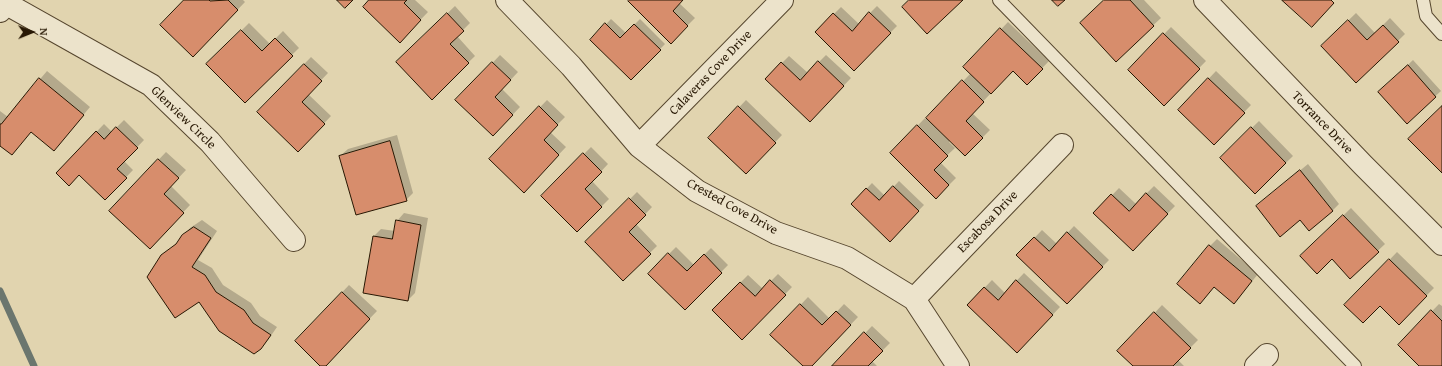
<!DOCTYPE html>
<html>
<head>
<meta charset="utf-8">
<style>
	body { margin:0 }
	#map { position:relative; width:1442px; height:366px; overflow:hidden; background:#e1d4af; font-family:"Gentium Book Plus",serif }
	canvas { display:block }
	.north { position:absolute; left:12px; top:12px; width:40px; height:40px; -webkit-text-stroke:3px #ece3cb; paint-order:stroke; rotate:89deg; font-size:11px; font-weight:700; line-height:16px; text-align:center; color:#271703 }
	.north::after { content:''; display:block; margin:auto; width:14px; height:18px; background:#271703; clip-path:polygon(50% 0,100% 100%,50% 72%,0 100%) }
</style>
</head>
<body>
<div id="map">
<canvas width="1442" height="366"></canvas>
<div class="north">N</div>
</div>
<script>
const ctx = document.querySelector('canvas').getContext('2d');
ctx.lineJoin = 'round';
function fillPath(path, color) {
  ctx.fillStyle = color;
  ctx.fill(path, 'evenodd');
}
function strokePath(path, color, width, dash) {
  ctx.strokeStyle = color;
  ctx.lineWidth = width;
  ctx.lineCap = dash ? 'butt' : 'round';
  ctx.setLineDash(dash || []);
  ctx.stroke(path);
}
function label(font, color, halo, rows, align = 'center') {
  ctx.font = font + ' "Gentium Book Plus",serif';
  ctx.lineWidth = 3.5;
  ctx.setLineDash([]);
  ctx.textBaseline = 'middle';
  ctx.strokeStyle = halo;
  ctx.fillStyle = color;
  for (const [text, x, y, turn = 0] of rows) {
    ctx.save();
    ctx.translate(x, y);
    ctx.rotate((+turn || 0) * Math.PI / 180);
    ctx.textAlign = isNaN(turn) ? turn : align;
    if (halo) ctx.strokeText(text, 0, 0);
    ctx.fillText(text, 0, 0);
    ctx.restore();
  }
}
const shadow = new Path2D(`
	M185,0h58l2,2 -52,54z
	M371,0h44l13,12 -28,29z
	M631,0h51l-3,3 16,15 -24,24z
	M1105,0h39l17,18 -45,42z
	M455,6l15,17 -13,13 18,20 -43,42 -35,-36z
	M877,6l20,20 -43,43 -38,-37 25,-25 18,17z
	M1356,13l19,20 15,-15 15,16 -49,48 -34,-36z
	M611,19l15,14 14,-14 25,25 -34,35 -40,-39z
	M1008,22l41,39 -22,23 -14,-14 -41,43 18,17 -25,25 -15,-15 -1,2 6,6 -15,14 16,16 -20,20 -45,-45 34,-35 1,1 45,-46 -6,-6z
	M249,23l21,21 13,-13 16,17 -54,53 -37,-37z
	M1171,27l35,34 -42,43 -35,-34z
	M500,55l18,17 -16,17 18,18 -20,21 -43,-28z
	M826,55l25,23 -41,43 -44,-42 23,-23 19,17z
	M311,57l17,16 -20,21 23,22 -33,35 -40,-39z
	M1413,60l28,31 -34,31 -22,-35z
	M47,71l43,36 -36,43 -22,-19 -20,23 -12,-10v-33l8,6z
	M1216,71l35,34 -37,38 -35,-33z
	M547,100l18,17 -15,15 16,15 -42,44 -34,-32z
	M746,100l36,35 -36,38 -36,-35z
	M124,120l20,20 -20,21 9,9 -28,29 -25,-25 -23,-1 47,-49 8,8z
	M1259,121l34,35 -38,37 -34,-35z
	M397,135l16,58 -7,7 -66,-44 8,-7z
	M591,147l17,17 -16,17 17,18 -32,32 -35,-35z
	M166,152l20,18 -15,16 19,19 -33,35 -46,-30z
	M1308,164l31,40 -7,7 -31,8 -44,-13z
	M899,181l25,24 -34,35 -38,-36 20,-21 13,13z
	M1154,186l21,20 -42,43 -38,-36 24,-25 17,16z
	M637,192l15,15 -16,17 21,22 -34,33 -36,-37z
	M1351,208l34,36 -35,33 -18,-19 -23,-9z
	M404,213l24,5 -13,75 -7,7 -34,-64 7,-7 14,2 2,-10z
	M202,220l15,11 -19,29 14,8 11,17 28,18 9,13 17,11 -9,13 -7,8 -61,-48 -38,-45 18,-14 10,-13z
	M1074,226l35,34 -42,43 -49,-48 24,-25 15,14z
	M1217,239l41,35 -17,21 -31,-49z
	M676,247l18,18 17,-17 17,17 -43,44 -36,-35z
	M1397,252l37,36 -35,35 -19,-19 -34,1z
	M1024,273l36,34 -36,38 -56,-40 24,-25 13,13z
	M778,274l14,13 -50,52 -29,-29 35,-35 15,14z
	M349,285l28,26 -53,55h-2l-26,-25z
	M808,297l22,22 14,-15 14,13 -47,49h-7l-32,-31z
	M1439,304l3,2v60h-21l-22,-21z
	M1162,305l36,35 -20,20 6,6h-49l-16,-15z
	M872,326l18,17 -18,18 5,5h-44z`);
const stream = new Path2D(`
	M0,291l34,75`);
const building = new Path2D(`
	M184,0h25l1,1 18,-1 10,10 -45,47 -33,-32z
	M337,0h16l-8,8z
	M369,0h38l-3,3 17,17 -21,23 -37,-36z
	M629,0h54l-10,11 15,15 -17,18 -43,-43z
	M909,0h54l-36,34 -25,-27z
	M1052,0h13l-7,6z
	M1104,0h26l24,26 -38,36 -36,-39z
	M1282,0h49l3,3 -22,24z
	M869,12l22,21 -37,38 -39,-39 18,-19 19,18z
	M447,13l17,18 -14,13 19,19 -37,37 -36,-38z
	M1348,20l19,20 16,-15 16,17 -43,41 -35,-37z
	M605,23l15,15 14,-14 27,26 -30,30 -41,-40z
	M1000,28l43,41 -16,16 -14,-14 -22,23 -28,-27z
	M241,30l21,21 13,-13 18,18 -48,47 -39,-39z
	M1163,33l37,36 -36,37 -36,-36z
	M818,61l26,25 -34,36 -45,-43 16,-17 19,18z
	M492,62l19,18 -16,17 18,18 -20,21 -38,-36z
	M304,64l18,17 -20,21 23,22 -27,28 -41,-40z
	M1408,65l28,32 -29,27 -29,-32z
	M39,78l45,37 -30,36 -23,-19 -19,23 -12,-9v-22h1z
	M1208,78l37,35 -31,32 -36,-35z
	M962,80l22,22 -18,19 17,17 -18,18 -39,-38z
	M539,106l19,19 -14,15 15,15 -35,38 -35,-34z
	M738,106l38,37 -30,31 -38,-36z
	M1442,106v67l-34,-34z
	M917,125l31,31 -14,14 15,15 -13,14 -46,-46z
	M116,127l22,21 -21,21 10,9 -22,22 -26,-25 -10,11 -13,-13 40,-42 8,8z
	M1251,127l35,36 -31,31 -35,-36z
	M390,141l17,60 -51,14 -17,-59z
	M583,153l19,19 -17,17 17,18 -25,25 -36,-36z
	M158,159l21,19 -15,16 20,19 -34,36 -41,-38z
	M1300,170l33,41 -24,20 -9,-11 -20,17 -24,-31z
	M893,186l26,25 -29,31 -39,-38 15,-16 13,12z
	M1146,193l22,21 -35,37 -40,-38 18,-19 18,17z
	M629,198l17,17 -17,17 22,22 -28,27 -38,-39z
	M1343,215l36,37 -29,27 -18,-20 -15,15 -17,-18z
	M396,220l25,5 -13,76 -45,-8 10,-57 19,3z
	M194,227l17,11 -19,29 13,8 11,17 28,18 9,13 18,12 -10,14 -7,5 -35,-23 -20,-29 -24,16 -28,-41 14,-22 15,-11 6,-9z
	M1067,232l36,35 -36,37 -51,-49 18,-18 15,14z
	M1209,245l43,36 -18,23 -20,-17 -14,17 -23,-20z
	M668,253l19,18 17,-17 18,19 -37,37 -37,-36z
	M1389,259l38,37 -28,29 -19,-19 -17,17 -19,-18z
	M770,280l16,15 -44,45 -30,-30 28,-28 15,14z
	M1016,280l37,35 -36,38 -50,-48 17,-18 14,13z
	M342,292l28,27 -44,47h-6l-25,-25z
	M800,304l22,21 14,-14 15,14 -39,41h-9l-33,-31z
	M1431,310l11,11v45h-23l-21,-21z
	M1154,312l37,36 -18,18h-40l-16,-15z
	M864,332l19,19 -15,15h-36z`);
const service = new Path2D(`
	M999,0l356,366
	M1423,0l3,16 16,18`);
const minor = new Path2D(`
	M507,0l64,66 68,80 58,45 79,42 71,25 67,41 44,67
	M1205,0l158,165 79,79
	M5,3l146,82 59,57 84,98
	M639,146l143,-146
	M914,299l148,-154
	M1256,366l11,-11`);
const tertiary = new Path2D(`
	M0,11l6,-11`);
const streetNames = [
	["Calaveras Cove Drive",711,73,-46],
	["Glenview Circle",183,118,44],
	["Torrance Drive",1322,123,46],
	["Crested Cove Drive",732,207,29],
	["Escabosa Drive",988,222,-46]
];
fillPath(shadow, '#0003');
strokePath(stream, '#6b766e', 7);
fillPath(building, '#d78d6c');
strokePath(building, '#271703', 1);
strokePath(service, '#56462e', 14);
strokePath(minor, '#56462e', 24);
strokePath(tertiary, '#56462e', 24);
strokePath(service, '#ece3cb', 12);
strokePath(minor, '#ece3cb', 22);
strokePath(tertiary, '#ece3cb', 22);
label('13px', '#271703', '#ece3cb', streetNames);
</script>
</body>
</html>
